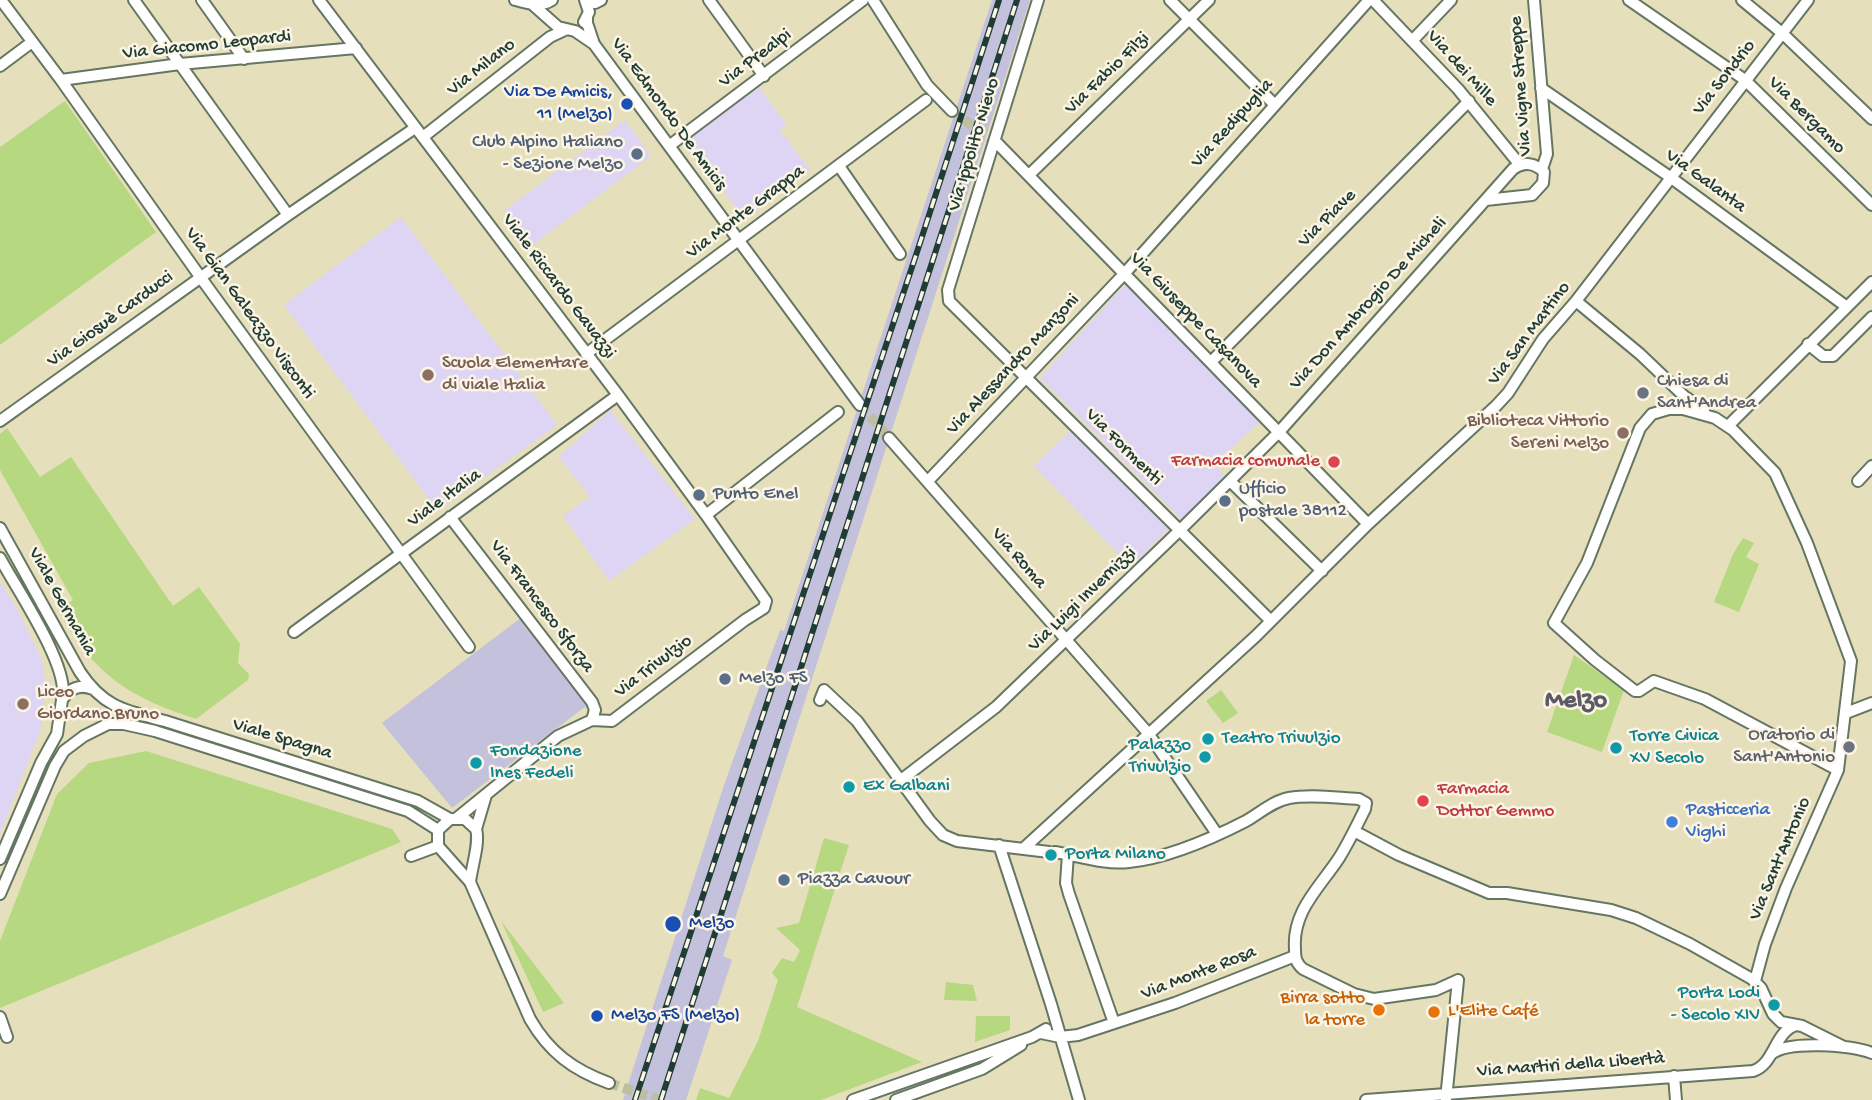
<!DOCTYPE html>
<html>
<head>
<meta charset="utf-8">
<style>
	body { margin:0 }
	canvas { display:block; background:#e6dfbb }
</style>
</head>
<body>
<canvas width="1872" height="1100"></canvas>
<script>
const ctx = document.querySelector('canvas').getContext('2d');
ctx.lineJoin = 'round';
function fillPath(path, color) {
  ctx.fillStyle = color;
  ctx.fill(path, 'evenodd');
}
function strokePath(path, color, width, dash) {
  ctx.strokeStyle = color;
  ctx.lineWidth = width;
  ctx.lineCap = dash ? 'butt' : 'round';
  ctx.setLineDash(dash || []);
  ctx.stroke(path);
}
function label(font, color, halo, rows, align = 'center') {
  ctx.font = font + ' "Gochi Hand",sans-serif';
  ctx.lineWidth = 5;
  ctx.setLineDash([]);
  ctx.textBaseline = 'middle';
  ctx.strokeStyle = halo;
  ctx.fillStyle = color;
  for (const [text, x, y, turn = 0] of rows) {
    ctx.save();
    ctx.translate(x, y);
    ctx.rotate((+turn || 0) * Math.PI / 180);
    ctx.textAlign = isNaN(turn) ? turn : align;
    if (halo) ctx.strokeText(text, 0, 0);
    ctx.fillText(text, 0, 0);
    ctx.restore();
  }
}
const built = new Path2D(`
	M759,87l27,37 -6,6 30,40 -65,50 -59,-80z
	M625,120l26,36 -121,91 -26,-36z
	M401,217l156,208 -119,86 -154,-206z
	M1126,283l138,135 -50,46 12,13 -45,42 -141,-141z
	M610,410l85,109 -86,62 -46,-65 27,-19 -31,-40z
	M1070,431l99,97 -38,39 -97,-101z
	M0,582l16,25 25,51 5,27 -5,43 -41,106z`);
const industrial = new Path2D(`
	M992,0h38l-307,956 9,4 -46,140h-63l101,-315 56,-155 4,1z
	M522,617l68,86 -138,105 -70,-85z`);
const green = new Path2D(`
	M65,101l91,131 -156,113v-198z
	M7,428l33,49 31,-20 102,149 26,-19 41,57 -2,19 11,11 -1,6 -52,39c-69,-23 -102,-44 -138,-110l15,-9 -73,-130v-36z
	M1743,538l11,5 -8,14 13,7 -20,48 -25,-10 19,-48z
	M1574,655l50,35 -22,62 -55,-20z
	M1221,690l17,23 -15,10 -17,-22z
	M146,751l246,78 9,13 -401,166v-67l57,-147 32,-31z
	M824,838l25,7 -52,162 125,55 -101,38h-125l4,-12 29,10 29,-57 20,-61 -6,-7 10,-15 12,4 6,-12 -24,-22 23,-5z
	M501,921l63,82 -21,9z
	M946,982l27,3 4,16 -33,-1z
	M976,1016h34v14l-35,12z`);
const minorTunnel = new Path2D(`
	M952,111l45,32
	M860,405l29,33
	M609,1083l51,17`);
const minor = new Path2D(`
	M1,0l60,80 140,198 268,369
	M134,0l154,215
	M202,0l42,59
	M319,0l299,395 88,120 60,86 -2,7 -19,12 -133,101 -20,-1 -34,16 -101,82
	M515,0c13,3 25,8 37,0
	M586,0l9,3 6,-3
	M709,0l55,76
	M873,0l54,85 25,26
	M1038,0l-90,290 1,11 322,320
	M1170,0l104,104
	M1373,0l85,89 62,76
	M1534,0l13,154 -5,15
	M1629,0l116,80 127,125
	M1742,0l40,33 90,86
	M532,4l26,23 17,4 19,13
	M587,17v6l7,21 266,361
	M584,22l5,-10 -4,-12
	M1412,41l39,-41
	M0,66l32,-24
	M61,80l119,-16 176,-16
	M1541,88l129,89 177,130
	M423,137l127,-100 15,-7
	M997,143l371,381
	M669,146l194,-146
	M839,166l61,88
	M1031,173l178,-173
	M1576,301l64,53 44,42 20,14
	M1808,344l15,12h10l39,-39
	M586,354l340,-254
	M1211,362l258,-261
	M0,421l288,-206 127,-87
	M1728,426l144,-144
	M889,438l259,295 69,101
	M928,481l197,-208 244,-273
	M1230,481l92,90
	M1858,481l14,-15
	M706,515l132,-103
	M450,517l142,185 3,8 -3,10
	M0,528l80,144c24,36 46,39 85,49l253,80 32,18
	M0,558c16,30 71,110 62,141
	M294,632l324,-237
	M820,700l4,-10 33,31 73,100 13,14 14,6 92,11
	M1846,713l26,-10
	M901,780l95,-73 184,-177 99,-98 234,-263c11,-8 22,-6 31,3l-1,11 -11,12 -46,5
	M476,829l10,-34
	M1354,831l45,24 90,38h18l104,17 25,8 54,26 62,35 9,9 12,26 8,8 21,4 42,21
	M999,845l52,159 28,96
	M1024,848l232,-212 112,-112 128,-118 12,-13 35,-54 33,-38 232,-301
	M1055,852c24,4 50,13 74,10 40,-4 82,-23 117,-41 14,-8 27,-20 43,-23 22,-4 48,0 70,1l7,4 -1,6c-8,16 -16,33 -26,49 -19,29 -47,53 -44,91 0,9 1,14 8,20l51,25 20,5 62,-9 22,-10
	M1068,854l-2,29 3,11 45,129
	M411,856l27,-10
	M0,859l41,-96 16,-29 5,-34c7,-12 18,-16 31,-11
	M470,882c2,-17 10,-39 6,-53l-11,-10h-15l-12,11v16l32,36 60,137c19,33 43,51 79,64
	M0,894l55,-128 9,-15 20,-15 24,-12h16l31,7 253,80 30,19
	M1755,981l10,-37 21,-56 52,-118 13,-109 -44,-118 -32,-70 -42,-43 -18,-12 -32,-9h-14l-17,5 -12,14 -53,135 -33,60 41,37 40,31h4l15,-10 51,18 133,71
	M0,1017l7,20
	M1041,1033l19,4 18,-2 97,-32 120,-47
	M1771,1054c18,-14 80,-9 101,-1
	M1674,1076l2,24
	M1446,1099l12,-119
	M853,1100l179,-63 14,-8
	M896,1100l86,-31 39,-24
	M1366,1100l387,-29c22,-7 21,-39 43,-46`);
const rail = new Path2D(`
	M635,1100l282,-848 82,-252
	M661,1100l356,-1100`);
const markers = [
	[627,104,7,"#1a4fb4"],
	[637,154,7,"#5c6f8a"],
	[428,375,7,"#8d6e63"],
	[1643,393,7,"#6b7280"],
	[1623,433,7,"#8d6e63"],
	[1334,462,7,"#e0444e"],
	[699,495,7,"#5c6f8a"],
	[1225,501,7,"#5c6f8a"],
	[725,679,7,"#5c6f8a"],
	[23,704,7,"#8d6e63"],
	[1208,739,7,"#0f9aa8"],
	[1849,747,7,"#6b7280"],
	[1616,748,7,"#0f9aa8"],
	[1205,757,7,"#0f9aa8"],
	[476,763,7,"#0f9aa8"],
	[849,787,7,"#0f9aa8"],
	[1423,801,7,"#e0444e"],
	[1672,822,7,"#3f7fe0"],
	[1051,855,7,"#0f9aa8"],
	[784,880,7,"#5c6f8a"],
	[673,924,9,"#1a4fb4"],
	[1774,1005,7,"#0f9aa8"],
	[1379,1010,7,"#e8710a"],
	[1434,1012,7,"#e8710a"],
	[597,1016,7,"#1a4fb4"]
];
const streetNames = [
	["Via Giacomo Leopardi",207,46,-6],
	["Via Prealpi",756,59,-37],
	["Via Milano",482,68,-38],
	["Via dei Mille",1461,69,48],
	["Via Fabio Filzi",1108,74,-44],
	["Via Sondrio",1725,78,-52],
	["Via Vigne Streppe",1522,86,-94],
	["Via Edmondo De Amicis",668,115,54],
	["Via Bergamo",1806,116,45],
	["Via Redipuglia",1233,124,-48],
	["Via Ippolito Nievo",975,145,-73],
	["Via Galanta",1705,182,36],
	["Via Monte Grappa",746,213,-37],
	["Via Piave",1328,219,-45],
	["Viale Riccardo Gavazzi",558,287,53],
	["Via Don Ambrogio De Micheli",1369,304,-48],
	["Via Gian Galeazzo Visconti",249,314,54],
	["Via Giosuè Carducci",111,320,-36],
	["Via Giuseppe Casanova",1195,321,46],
	["Via San Martino",1530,334,-53],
	["Via Alessandro Manzoni",1014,365,-47],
	["Via Formenti",1123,448,45],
	["Viale Italia",445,499,-36],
	["Via Roma",1018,559,49],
	["Via Luigi Invernizzi",1083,600,-44],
	["Viale Germania",61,602,61],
	["Via Francesco Sforza",541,607,53],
	["Via Trivulzio",654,667,-37],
	["Viale Spagna",282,740,17],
	["Via Sant'Antonio",1781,859,-67],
	["Via Monte Rosa",1199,974,-21],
	["Via Martiri della Libertà",1571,1066,-4]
];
const transitNames = [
	["Via De Amicis,",613,93,"right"],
	["11 (Melzo)",613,115,"right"],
	["Melzo",689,924],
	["Melzo FS (Melzo)",611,1016]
];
const serviceNames = [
	["Club Alpino Italiano",623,143,"right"],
	["- Sezione Melzo",623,165,"right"],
	["Ufficio",1239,490],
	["postale 38112",1239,512],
	["Punto Enel",713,495],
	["Melzo FS",739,679],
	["Piazza Cavour",798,880]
];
const educationNames = [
	["Scuola Elementare",442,364],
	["di viale Italia",442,386],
	["Biblioteca Vittorio",1609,422,"right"],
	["Sereni Melzo",1609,444,"right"],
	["Liceo",37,693],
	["Giordano Bruno",37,715]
];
const worshipNames = [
	["Chiesa di",1657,382],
	["Sant'Andrea",1657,404],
	["Oratorio di",1835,736,"right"],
	["Sant'Antonio",1835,758,"right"]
];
const healthNames = [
	["Farmacia comunale",1320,462],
	["Farmacia",1437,790,"left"],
	["Dottor Gemmo",1437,812,"left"]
];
const cultureNames = [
	["Torre Civica",1630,737],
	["XV Secolo",1630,759],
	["Teatro Trivulzio",1222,739],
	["Palazzo",1191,746,"right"],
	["Trivulzio",1191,768,"right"],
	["Fondazione",490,752],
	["Ines Fedeli",490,774],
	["Ex Galbani",863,787],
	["Porta Milano",1065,855],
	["Porta Lodi",1760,994,"right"],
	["- Secolo XIV",1760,1016,"right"]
];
const shopNames = [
	["Pasticceria",1686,811],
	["Vighi",1686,833]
];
const foodNames = [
	["Birra sotto",1365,999],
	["la torre",1365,1021],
	["L'Elite Café",1448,1012,"left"]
];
const districtNames = [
	["Melzo",1576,702]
];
fillPath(built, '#ded5f5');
fillPath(industrial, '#c3c1db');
fillPath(green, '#b6d881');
strokePath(minorTunnel, '#bebfa0', 10, [10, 5]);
strokePath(minor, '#657663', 14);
strokePath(minor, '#fff', 10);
strokePath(rail, '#1f3d34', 6);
strokePath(rail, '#fcf5e5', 3.5, [10]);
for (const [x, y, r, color] of markers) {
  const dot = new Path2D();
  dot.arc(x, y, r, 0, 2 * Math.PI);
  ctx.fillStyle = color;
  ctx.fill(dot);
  strokePath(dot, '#fcf5e5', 2.5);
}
label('19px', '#1f3d34', '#fcf5e5', streetNames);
label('19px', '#164399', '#fcf5e5', transitNames, 'left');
label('19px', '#4e5e75', '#fcf5e5', serviceNames, 'left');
label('19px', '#785e54', '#fcf5e5', educationNames, 'left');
label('19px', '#5b616d', '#fcf5e5', worshipNames, 'left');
label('19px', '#be3a42', '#fcf5e5', healthNames, 'right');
label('19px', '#0d838f', '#fcf5e5', cultureNames, 'left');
label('19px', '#366cbe', '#fcf5e5', shopNames, 'left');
label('19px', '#c56008', '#fcf5e5', foodNames, 'right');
label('bold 26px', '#5b5b66', '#fcf5e5', districtNames);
</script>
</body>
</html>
